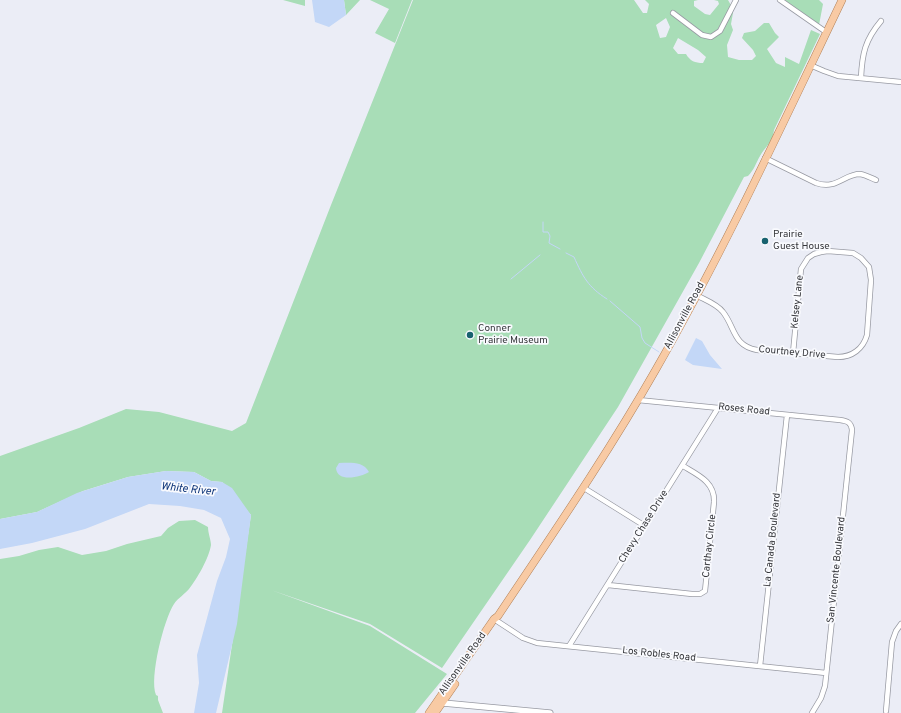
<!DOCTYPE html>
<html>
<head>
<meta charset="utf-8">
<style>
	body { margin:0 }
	canvas { display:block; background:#ebedf6 }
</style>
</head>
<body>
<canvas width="901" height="713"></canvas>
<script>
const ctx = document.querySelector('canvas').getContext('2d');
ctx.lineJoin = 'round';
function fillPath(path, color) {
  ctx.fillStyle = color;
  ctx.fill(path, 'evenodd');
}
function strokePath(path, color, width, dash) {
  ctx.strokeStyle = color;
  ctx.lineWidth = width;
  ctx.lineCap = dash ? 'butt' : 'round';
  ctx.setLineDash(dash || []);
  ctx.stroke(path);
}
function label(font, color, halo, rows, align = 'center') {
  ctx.font = font + ' Overpass,sans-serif';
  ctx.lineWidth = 3.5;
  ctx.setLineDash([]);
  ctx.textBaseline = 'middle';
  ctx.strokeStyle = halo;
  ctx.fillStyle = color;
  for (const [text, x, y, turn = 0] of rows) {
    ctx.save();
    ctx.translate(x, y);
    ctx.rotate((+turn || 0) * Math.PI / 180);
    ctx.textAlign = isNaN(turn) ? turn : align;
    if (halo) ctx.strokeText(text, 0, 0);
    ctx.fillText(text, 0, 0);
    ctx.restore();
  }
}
const green = new Path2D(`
	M283,0h22v6z
	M344,0h16l-14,15z
	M370,0h42l-17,43 -20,-10 14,-24z
	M413,0h221l9,13h4l2,-9 -4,-4h53l-4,1v5l11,8 5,1 9,-11 -1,-3 -4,-1h14l4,7 1,6 -2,11 2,6 -6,15 1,12 11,3h13l4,-4 -3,-6 -11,-12 2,-5 11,-2 9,-8h5l6,10 4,4 -12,12 9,14 9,4v-10l14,7 12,-34 9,4 -46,96c-1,12 -9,17 -14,26 -4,7 -6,14 -12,20l-4,1 -45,86 -81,144 -88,133 -88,128 -72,-44 -99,-34 99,36 77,48 -32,39h-193l29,-198 -29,-33 -11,-1 -17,-9 -28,-1 -38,6 -45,14 -46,21 -37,7v-63l79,-28 47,-19 33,3 73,19 14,-8 85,-218zM666,18l4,9 -4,10 -6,1 -4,-13zM678,38l20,12 8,7 -3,6c-8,0 -13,-2 -17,-9h-8l-5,-6z
	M784,0h35l4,4 -4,21z
	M195,520l13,7c0,6 3,13 3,18 -2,13 -14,34 -22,44 -4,5 -11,9 -15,15 -10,15 -25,74 -18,91l2,1v4l5,13h-163v-154l19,-3 20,-6 19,-3 24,8 24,-4 21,-7 34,-8 7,-8 11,-7z`);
const water = new Path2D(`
	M312,0h32l2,15 -17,12 -14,-5z
	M696,338l6,3 8,14 12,14 -29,-4 -8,-5z
	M339,463c11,0 24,-2 30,9 -8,5 -32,11 -33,-4z
	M166,471l28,1 17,9 11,1 10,6 19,27 -14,109 -21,89h-22l5,-30 -2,-28 20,-74 9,-24 4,-18 -9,-21 -17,-8 -24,-4 -31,-2 -64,25 -53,14 -32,6v-30l37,-7 40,-19 51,-16z`);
const stream = new Path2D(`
	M543,222v10h5l2,4 -1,7 11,6
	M566,253l8,4c9,20 14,30 33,42
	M511,279l29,-24
	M610,301l30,26 2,11 3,5 14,9`);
const minor = new Path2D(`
	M780,0l46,32
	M673,13l29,22 9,2 9,-6 16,-31
	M810,65l14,6 14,5 63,6
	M861,78c1,-24 4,-38 20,-57
	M765,158l51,25c21,7 28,-9 44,-9 6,1 11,4 16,6
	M696,295c9,5 21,9 27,17 12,15 10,34 34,38l81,7c14,0 25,-8 29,-22l4,-55 -2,-13 -8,-9 -8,-5 -25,-2 -7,1 -7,2 -6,4 -7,11 -8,84
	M638,400l202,20c7,1 11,2 12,10l-27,256 -4,12 -9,15
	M584,488l61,38
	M608,585l84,9h8l5,-3 9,-89c1,-20 -16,-27 -31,-36
	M497,621l26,17 14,5 289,30
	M569,646l149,-238
	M760,666l27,-251
	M886,711l6,-69 4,-11 5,-7`);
const tertiary = new Path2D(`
	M443,703l107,10`);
const primary = new Path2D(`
	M429,713l65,-94 4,-3c54,-81 109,-161 157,-245 69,-120 127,-246 187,-371
	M435,713l20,-29`);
const markers = [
	[765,241,4,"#18626f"],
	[470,335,4,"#18626f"]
];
const poiNames = [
	["Prairie",773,235],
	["Guest House",773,247],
	["Conner",478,329],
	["Prairie Museum",478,341]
];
const streetNames = [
	["Kelsey Lane",798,302,-84],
	["Allisonville Road",685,316,-62],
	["Courtney Drive",792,353,5],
	["Roses Road",744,410,6],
	["Chevy Chase Drive",644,527,-58],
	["La Canada Boulevard",773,540,-84],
	["Carthay Circle",710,546,-84],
	["San Vincente Boulevard",837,570,-84],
	["Los Robles Road",659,655,6],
	["Allisonville Road",463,664,-55]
];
const waterNames = [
	["White River",188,490,6]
];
fillPath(green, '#a8ddb7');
fillPath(water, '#c3d7f7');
strokePath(stream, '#c3d7f7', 1);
strokePath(minor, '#989aa3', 6);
strokePath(tertiary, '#989aa3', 7);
strokePath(primary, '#b18058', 8);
strokePath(minor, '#fff', 4.5);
strokePath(tertiary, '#fff', 5.5);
strokePath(primary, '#f8caa4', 7);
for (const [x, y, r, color] of markers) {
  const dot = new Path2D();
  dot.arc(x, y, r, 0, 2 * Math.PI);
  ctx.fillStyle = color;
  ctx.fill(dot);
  strokePath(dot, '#f9fafe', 1.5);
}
label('10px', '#37383c', '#f9fafe', poiNames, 'left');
label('10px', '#37383c', '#f9fafe', streetNames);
label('italic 11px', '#0d3478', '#f9fafe', waterNames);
</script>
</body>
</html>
